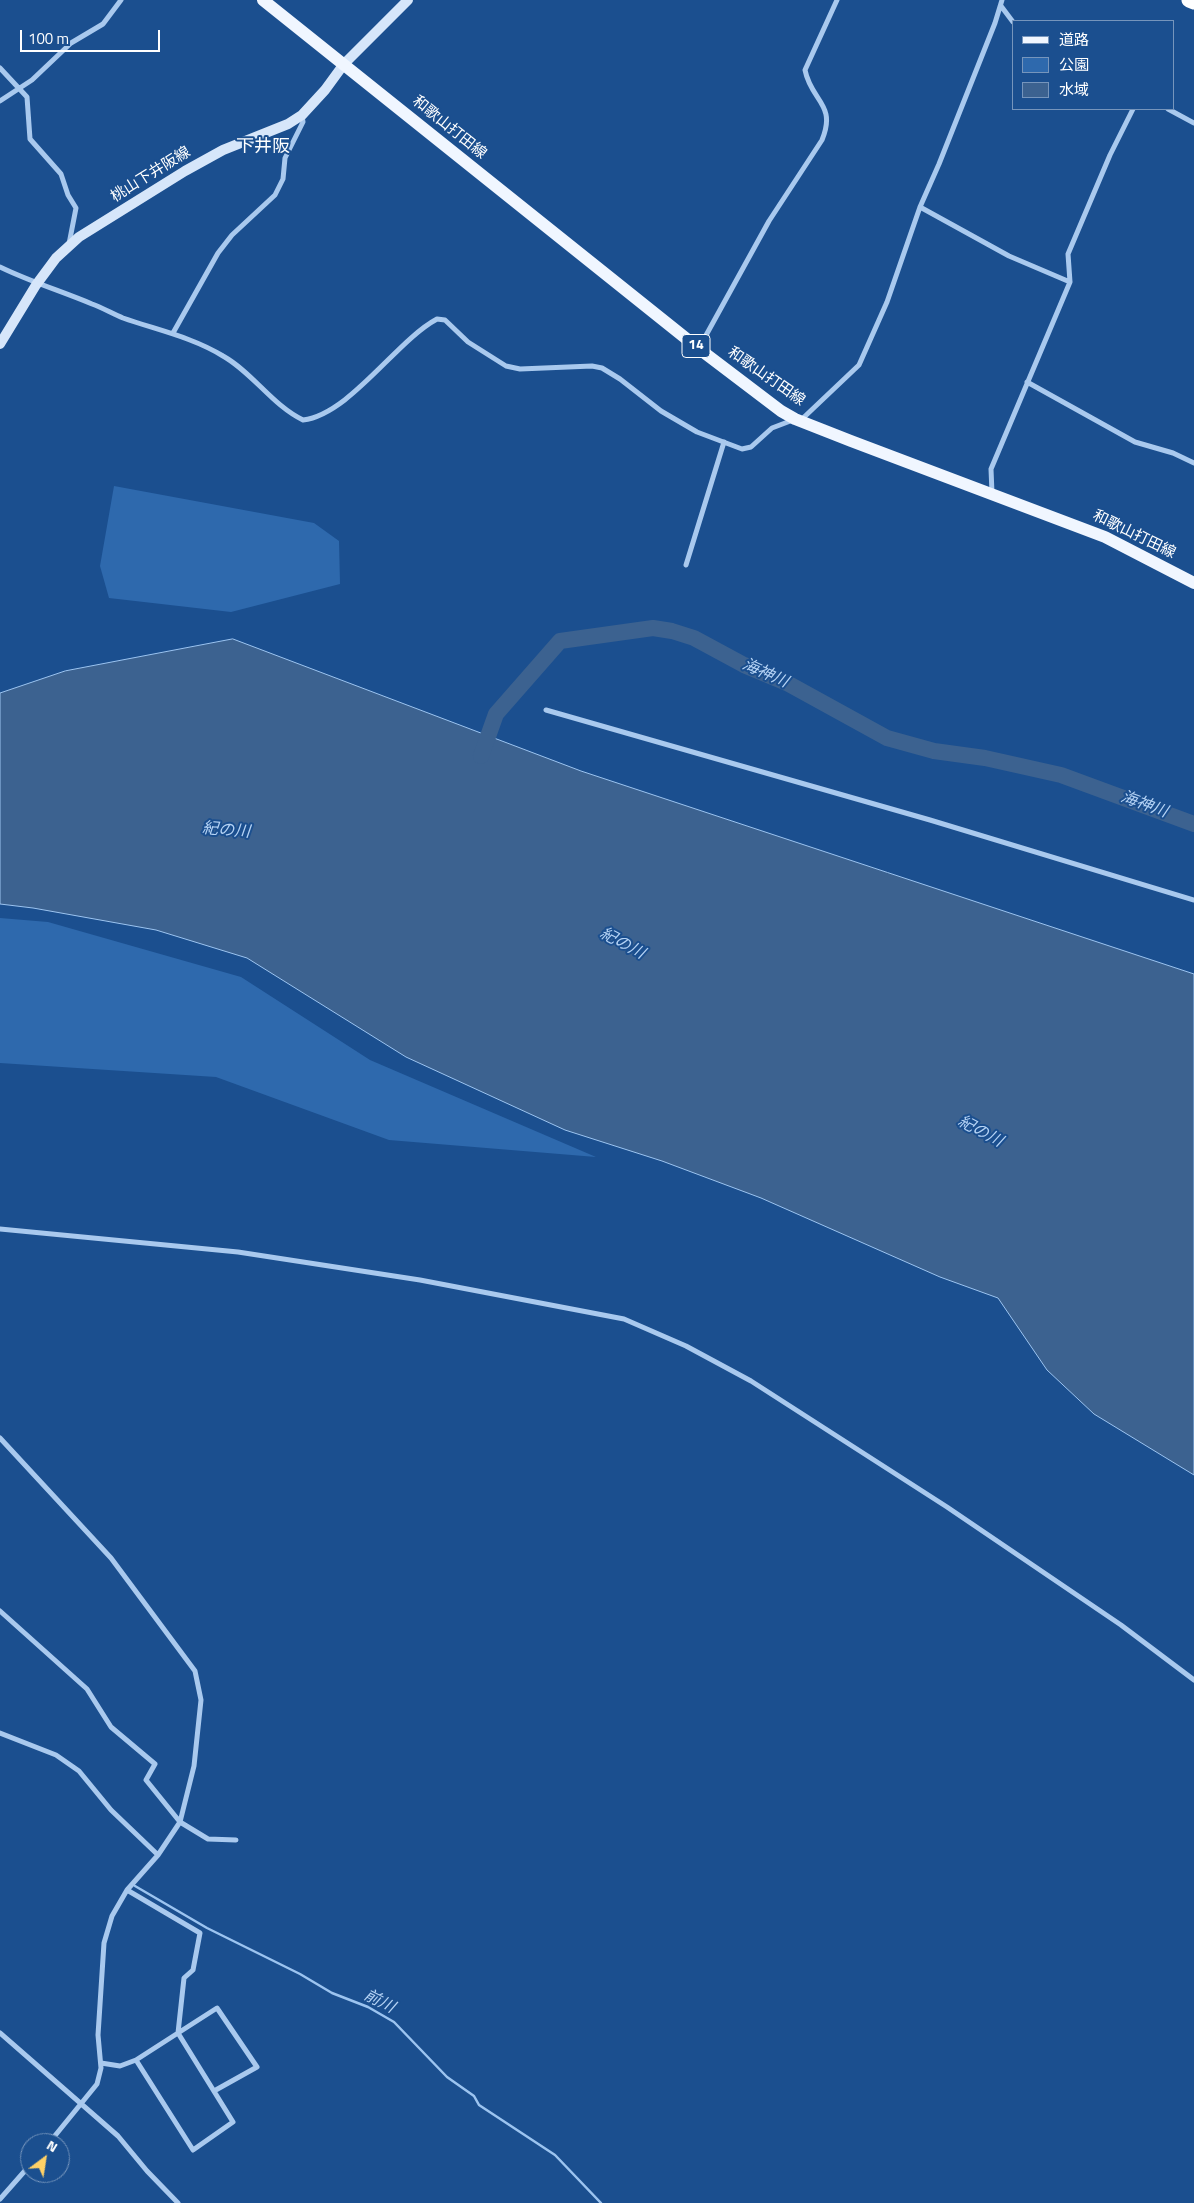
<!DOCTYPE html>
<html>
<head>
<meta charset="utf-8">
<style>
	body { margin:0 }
	#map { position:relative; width:1194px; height:2203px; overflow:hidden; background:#1b4f8f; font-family:"Titillium Web","Noto Sans JP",sans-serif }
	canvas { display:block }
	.legend { position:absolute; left:1012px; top:20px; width:162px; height:90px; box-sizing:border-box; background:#1b4f8f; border:1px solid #7695bc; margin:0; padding:6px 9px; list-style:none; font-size:15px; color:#fff }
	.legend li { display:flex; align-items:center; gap:10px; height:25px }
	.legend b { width:25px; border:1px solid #7695bc }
	.north { position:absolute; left:20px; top:2133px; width:50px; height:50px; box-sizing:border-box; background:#1b4f8f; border:1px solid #7695bc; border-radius:50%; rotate:31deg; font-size:14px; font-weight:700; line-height:20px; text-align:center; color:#fff }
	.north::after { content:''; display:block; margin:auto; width:18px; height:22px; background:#ffd166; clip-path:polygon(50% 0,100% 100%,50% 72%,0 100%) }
	.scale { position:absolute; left:20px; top:30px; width:140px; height:22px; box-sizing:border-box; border:2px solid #fff; border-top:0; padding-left:6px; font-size:15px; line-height:18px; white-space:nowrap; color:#fff; -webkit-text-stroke:4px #1b4f8f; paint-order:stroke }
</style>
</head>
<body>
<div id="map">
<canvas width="1194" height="2203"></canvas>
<ul class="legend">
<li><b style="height:6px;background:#f0f6ff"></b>道路</li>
<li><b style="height:14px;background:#2e69ad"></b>公園</li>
<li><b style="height:14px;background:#3c6290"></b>水域</li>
</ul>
<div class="north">N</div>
<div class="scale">100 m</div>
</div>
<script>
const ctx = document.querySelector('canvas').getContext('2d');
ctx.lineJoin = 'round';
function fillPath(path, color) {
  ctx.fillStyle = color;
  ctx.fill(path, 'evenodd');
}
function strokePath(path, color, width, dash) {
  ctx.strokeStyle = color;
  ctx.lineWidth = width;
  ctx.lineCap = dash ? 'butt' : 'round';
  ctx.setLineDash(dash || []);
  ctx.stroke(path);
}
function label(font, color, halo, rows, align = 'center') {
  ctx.font = font + ' "Titillium Web","Noto Sans JP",sans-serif';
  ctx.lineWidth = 4;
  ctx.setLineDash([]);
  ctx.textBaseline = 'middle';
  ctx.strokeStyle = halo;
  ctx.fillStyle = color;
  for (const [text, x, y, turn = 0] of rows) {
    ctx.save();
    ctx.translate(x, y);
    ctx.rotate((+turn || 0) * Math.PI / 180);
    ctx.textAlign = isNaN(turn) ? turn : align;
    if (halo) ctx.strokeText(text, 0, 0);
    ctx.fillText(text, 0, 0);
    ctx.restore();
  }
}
const green = new Path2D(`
	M114,486l200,37 25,18 1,43 -109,28 -122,-14 -9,-32z
	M0,918l48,4 193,55 129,83 226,97 -207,-17 -173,-63 -216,-14z`);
const water = new Path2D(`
	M233,639l348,132 613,203v501l-100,-61 -47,-44 -49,-72 -58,-21 -179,-79 -99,-37 -97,-31 -159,-73 -159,-99 -91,-28 -123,-22 -33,-4v-211l65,-22z`);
const stream = new Path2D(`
	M135,1886l72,42 93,46 32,19 36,14 26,15 53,55 27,19 5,9 76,50 46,48`);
const river = new Path2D(`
	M481,756l15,-42 64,-73 93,-13 19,3 22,7 50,27 43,18 100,55 47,13 51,7 76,17 133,49`);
const street = new Path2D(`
	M1001,6l12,16
	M0,68l27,29 3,42 31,35 7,21 8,13 -7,36
	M0,101l32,-21 39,-37 32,-19 18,-24
	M1168,109l26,14
	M920,207l89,49 61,26
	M0,267c31,15 61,24 92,37 11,4 21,10 31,14 34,12 69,19 100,38 30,17 49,49 80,64 47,-6 93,-79 134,-101l8,1 23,22 38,24 14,3 72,-3 10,2 18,11 41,32 36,21 45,17 9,-2 21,-19 21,-8
	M173,333l45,-80 14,-18 43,-40 8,-16 2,-21 18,-36 -1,-6
	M699,348l70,-127 53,-81c15,-36 -11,-39 -17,-70l32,-70
	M1027,382l108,60 38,11 21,10
	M801,420l58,-55 28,-63 33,-95 19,-43 56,-141 7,-23
	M992,493l-1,-24 79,-187 -2,-28 42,-99 23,-46
	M686,565l38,-123
	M546,710l384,110 264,80
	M0,1229l238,23 182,28 204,39 62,27 65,35 196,126 174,118 73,55
	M0,1438l111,120 84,113 6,29 -7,66 -14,56 -22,33 -31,35 -15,26 -8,27 -6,92 3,33 -4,16 -48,59
	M0,1611l87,78 24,38 44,37 -9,16 34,42 28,17 28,1
	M0,1733l56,22 23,16 32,39 47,45
	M0,2033l118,103 29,35 31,32
	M136,2060l57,90 40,-28 -55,-89 39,-25 40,59 -43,24
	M101,2063l19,3 16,-6 42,-27 6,-55 9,-8 7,-37 -73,-43
	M0,2199l30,-34`);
const secondary = new Path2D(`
	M0,344l36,-59 20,-27 23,-21 106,-66 38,-21 65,-26 14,-9 23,-25 19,-26 64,-64`);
const primary = new Path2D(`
	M263,0l435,348 83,63 14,8 56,22 254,96 89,46`);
const highway = new Path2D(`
	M1189,0l5,2`);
const shields = [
	[696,346,28]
];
const shieldNames = [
	["14",696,346]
];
const streetNames = [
	["和歌山打田線",449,128,39],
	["桃山下井阪線",151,175,-32],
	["和歌山打田線",766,377,35],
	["和歌山打田線",1134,535,26]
];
const waterNames = [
	["海神川",765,674,24],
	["海神川",1144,805,20],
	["紀の川",226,831,5],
	["紀の川",622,944,28],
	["紀の川",980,1132,28],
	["前川",379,2002,27]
];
const quarterNames = [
	["下井阪",263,148]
];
fillPath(green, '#2e69ad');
fillPath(water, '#3c6290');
strokePath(water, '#9cc4f0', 1);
strokePath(stream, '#9cc4f0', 2.5);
strokePath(river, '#3c6290', 16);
strokePath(street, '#a9c9ee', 5);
strokePath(secondary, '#d6e6fa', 10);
strokePath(primary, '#f0f6ff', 12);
strokePath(highway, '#fff', 15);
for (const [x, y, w] of shields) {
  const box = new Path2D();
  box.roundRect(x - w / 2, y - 11.5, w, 23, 4);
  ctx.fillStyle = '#1b4f8f';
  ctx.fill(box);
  strokePath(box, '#fff', 1);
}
label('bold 14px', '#fff', null, shieldNames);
label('15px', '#fff', '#1b4f8f', streetNames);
label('italic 16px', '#b5d3f5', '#1b4f8f', waterNames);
label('18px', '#fff', '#1b4f8f', quarterNames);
</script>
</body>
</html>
